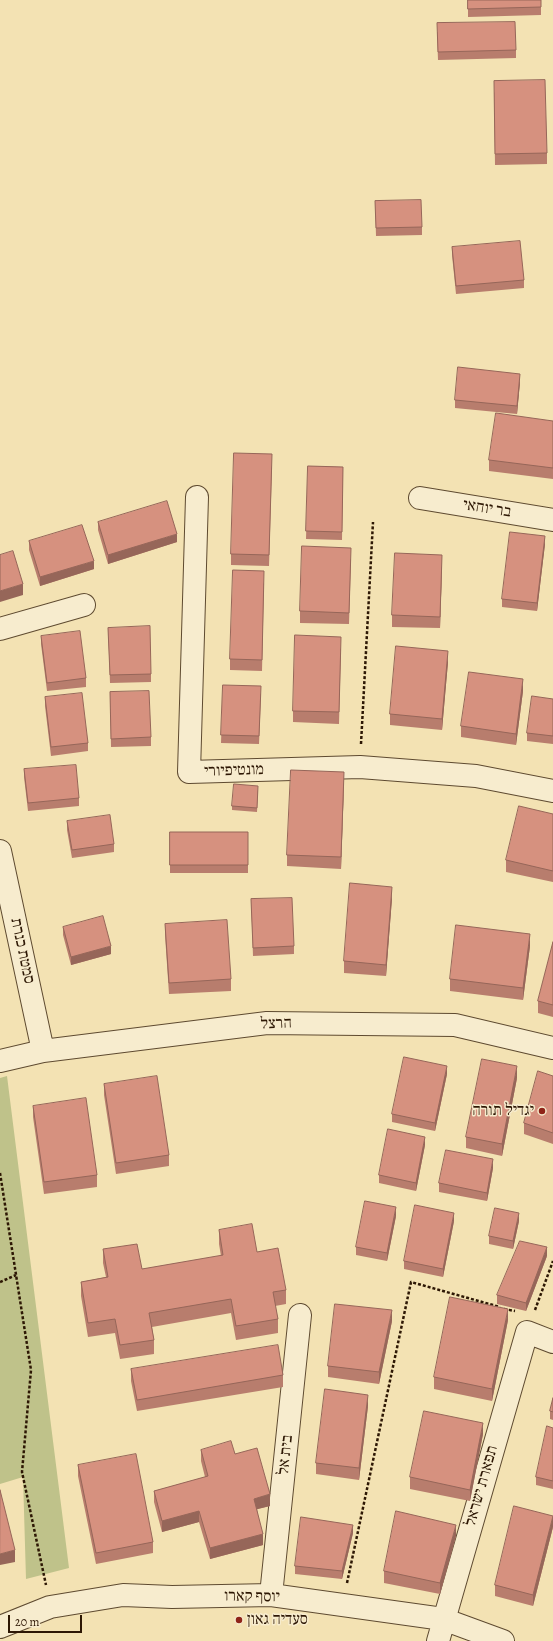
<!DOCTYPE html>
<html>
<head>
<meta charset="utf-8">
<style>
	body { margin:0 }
	#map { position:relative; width:553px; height:1641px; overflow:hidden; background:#f3e2b3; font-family:Alegreya,serif }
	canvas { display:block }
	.scale { position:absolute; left:8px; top:1615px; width:74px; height:18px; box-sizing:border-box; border:2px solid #2d1704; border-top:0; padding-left:5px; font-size:12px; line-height:14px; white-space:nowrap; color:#2d1704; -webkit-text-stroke:3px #f7ecce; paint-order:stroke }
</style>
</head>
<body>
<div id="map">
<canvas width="553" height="1641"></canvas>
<div class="scale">20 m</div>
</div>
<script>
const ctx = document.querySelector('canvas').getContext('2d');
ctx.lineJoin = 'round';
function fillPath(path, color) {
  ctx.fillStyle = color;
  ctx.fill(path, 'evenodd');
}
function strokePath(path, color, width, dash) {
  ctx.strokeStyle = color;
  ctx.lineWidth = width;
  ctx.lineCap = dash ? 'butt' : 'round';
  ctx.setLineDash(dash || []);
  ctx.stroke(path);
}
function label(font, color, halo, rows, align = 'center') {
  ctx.font = font + ' Alegreya,"Frank Ruhl Libre",serif';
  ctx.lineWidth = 3;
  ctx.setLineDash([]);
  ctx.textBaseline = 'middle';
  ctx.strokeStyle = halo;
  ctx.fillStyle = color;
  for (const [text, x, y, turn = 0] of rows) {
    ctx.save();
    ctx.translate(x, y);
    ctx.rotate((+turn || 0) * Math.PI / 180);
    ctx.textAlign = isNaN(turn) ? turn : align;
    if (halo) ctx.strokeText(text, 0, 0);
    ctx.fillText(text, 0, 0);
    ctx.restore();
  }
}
const green = new Path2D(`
	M7,1076l62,492 -43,11 -3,-102 -23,7v-406z`);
const path = new Path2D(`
	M361,744l12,-222
	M0,1173l31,197 -9,102 24,113
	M0,1282l16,-7
	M504,1309l11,2
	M535,1310l18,-49
	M347,1583l64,-301 89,25`);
const street = new Path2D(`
	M197,497l-8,275 171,-5 116,9 77,15
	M420,498l133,22
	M0,629l84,-24
	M0,851l43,200
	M0,1061l43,-10 224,-28 188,2 98,23
	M271,1595l29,-280
	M0,1627l50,-20 73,-12 49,2 99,-2 172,24 60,22
	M438,1641l89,-309 26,10`);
const wall = new Path2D(`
	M468,0h73v15l-73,2z
	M437,32l79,18v8l-78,2z
	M494,92l53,61v11l-52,1z
	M375,201l47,26v8l-46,1z
	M452,247l72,33v8l-68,6 -4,-39z
	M520,382l-3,32 -62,-6v-8z
	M553,421v58l-64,-8v-11z
	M272,466l-3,100 -38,-1v-11z
	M308,466l35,1 -1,73 -36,-1z
	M98,522l79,20 -69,22 -10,-34z
	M29,541l65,28 -54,17 -11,-36z
	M545,544l-8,67 -35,-4v-8z
	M351,559l-2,65 -49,-1v-12z
	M442,567l-2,61 -48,-1v-12z
	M264,582l-2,89 -32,-1v-11z
	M108,628l43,46v8l-41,1z
	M41,636l45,42v9l-39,4 -6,-47z
	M341,648l-2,76 -46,-2v-11z
	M448,662l-6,68 -52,-5v-11z
	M223,685l38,9 -2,50 -38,-1z
	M523,691l-7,54 -55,-8v-11z
	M110,692l41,45v9l-40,1z
	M45,697l43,46v8l-37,5 -6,-50z
	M553,699v45l-26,-3v-8z
	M24,769l55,29v8l-51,5 -4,-34z
	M344,783l-3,86 -54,-3v-11z
	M258,790l-1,22 -25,-2v-4z
	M553,814v68l-47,-10v-12z
	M67,821l47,23v8l-42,6 -5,-28z
	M170,832h78v41h-78z
	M392,898l-6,78 -42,-3v-12z
	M251,899l43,47v8l-41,2z
	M165,924l66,55v12l-62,3 -4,-59z
	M63,927l48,27 -40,11 -8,-30z
	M553,942v75l-15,-4v-12z
	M530,946l-7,54 -73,-9v-12z
	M447,1074l-12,57 -43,-9v-8z
	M553,1076v68l-29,-10v-11z
	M517,1078l-15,78 -36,-8v-11z
	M104,1084l65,71v11l-53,8 -12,-79z
	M33,1106l64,69v12l-53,7 -11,-77z
	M425,1145l-9,46 -37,-8v-8z
	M493,1168l-6,33 -48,-9v-9z
	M396,1216l-9,45 -31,-6v-8z
	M454,1221l-11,56 -39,-8v-8z
	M519,1221l-6,28 -24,-5v-8z
	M219,1230l38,22 29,38v14l-11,2 3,13v14l-42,7 -5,-27 -79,14 2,13v14l-34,5 -5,-26 -27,4 -7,-41v-14l25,-5 -3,-14v-14l39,20 79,-13 -2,-12z
	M547,1256l-21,55 -29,-7v-9z
	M508,1320l-16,81 -58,-12v-12z
	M392,1321l-13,63 -51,-7v-11z
	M131,1369l152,6v12l-146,24 -6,-30z
	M553,1398v22l-3,-1v-8z
	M368,1406l-9,74 -43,-6v-11z
	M553,1428v61l-17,-4v-8z
	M483,1434l-13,67 -60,-12v-12z
	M201,1450l34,4 35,52 -13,3 6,36 -53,14 -11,-37 -37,10 -8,-30v-11l51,-14 -4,-16z
	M78,1465l75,77v11l-57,11 -18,-88z
	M553,1527l-20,79 -38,-10v-11z
	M353,1533l-11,46 -47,-5v-8z
	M456,1536l-16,58 -56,-11v-12z`);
const shadedWall = new Path2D(`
	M520,374v8l-3,32v-8z
	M177,534v8l-69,22v-9z
	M545,536v8l-8,67v-8z
	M442,555v12l-2,61v-11z
	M94,561v8l-54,17v-9z
	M23,584v11l-23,7v-11z
	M448,651v11l-6,68v-11z
	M523,679v12l-7,54v-11z
	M344,772v11l-3,86v-12z
	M392,887v11l-6,78v-11z
	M530,934v12l-7,54v-12z
	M111,946v8l-40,11v-8z
	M447,1066v8l-12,57v-8z
	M517,1066v12l-15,78v-12z
	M425,1137v8l-9,46v-8z
	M493,1159v9l-6,33v-8z
	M396,1207v9l-9,45v-8z
	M454,1213v8l-11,56v-8z
	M519,1213v8l-6,28v-8z
	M547,1247v9l-21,55v-8z
	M508,1309v11l-16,81v-12z
	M392,1310v11l-13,63v-12z
	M368,1395v11l-9,74v-12z
	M483,1423v11l-13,67v-11z
	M270,1494v12l-16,4v-11z
	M199,1511v11l-37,10v-11z
	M553,1516v11l-20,79v-11z
	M353,1525v8l-11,46v-8z
	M456,1525v11l-16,58v-11z
	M263,1534v11l-53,14v-11z
	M15,1550v12l-15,3v-11z`);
const building = new Path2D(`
	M468,0h73v7l-73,2z
	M515,22l1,28 -78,2 -1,-29z
	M545,80l2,73 -52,1 -1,-73z
	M421,200l1,27 -46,1 -1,-27z
	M520,241l4,39 -68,6 -4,-39z
	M458,367l62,7 -3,32 -62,-6z
	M496,413l57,8v47l-64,-8z
	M234,453l38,1 -3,101 -38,-1z
	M308,466l35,1 -1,65 -36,-1z
	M167,501l10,33 -69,21 -10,-33z
	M82,525l12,36 -54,16 -11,-36z
	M510,532l35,4 -8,67 -35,-4z
	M302,546l49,2 -2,65 -49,-2z
	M13,551l10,33 -23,7v-36z
	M395,553l47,2 -2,62 -48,-2z
	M233,570l31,1 -2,89 -32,-1z
	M150,626l1,48 -41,1 -2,-47z
	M80,631l6,47 -39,5 -6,-47z
	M295,635l46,2 -2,75 -46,-1z
	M396,646l52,5 -6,68 -52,-5z
	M469,672l54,7 -7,55 -55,-8z
	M223,685l38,1 -2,50 -38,-1z
	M149,691l2,46 -40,2 -1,-47z
	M82,693l6,50 -37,4 -6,-50z
	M532,696l21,3v37l-26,-3z
	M76,765l3,33 -51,5 -4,-34z
	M291,770l53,2 -3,85 -54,-2z
	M234,784l24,2 -1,22 -25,-2z
	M519,806l34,8v57l-47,-11z
	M110,815l4,29 -42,6 -5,-29z
	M170,832h78v33h-78z
	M350,883l42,4 -6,78 -42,-4z
	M292,898l2,48 -41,2 -2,-49z
	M103,916l8,30 -40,11 -8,-30z
	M227,920l4,59 -62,4 -4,-59z
	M456,925l74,9 -7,54 -73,-9z
	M553,942v63l-15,-4z
	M404,1057l43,9 -12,57 -43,-9z
	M482,1059l35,7 -15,78 -36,-7z
	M538,1071l15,5v57l-29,-10z
	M157,1076l12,79 -53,8 -12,-79z
	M86,1098l11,77 -53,7 -11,-76z
	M388,1129l37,8 -9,46 -37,-8z
	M446,1150l47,9 -6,34 -48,-10z
	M365,1201l31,6 -9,46 -31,-6z
	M415,1205l39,8 -11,56 -39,-8z
	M495,1208l24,5 -6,28 -24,-5z
	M252,1224l5,28 21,-4 8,42 -13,2 5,27 -42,7 -5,-27 -82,14 5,27 -34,5 -5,-26 -27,4 -7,-41 27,-5 -5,-28 34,-5 5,25 81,-14 -4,-25z
	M520,1241l27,6 -21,56 -29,-8z
	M450,1297l58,12 -16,80 -58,-12z
	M335,1304l57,6 -13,62 -51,-6z
	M278,1345l5,30 -146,25 -6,-31z
	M325,1389l43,6 -9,73 -43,-5z
	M553,1398v14l-3,-1z
	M424,1411l59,12 -13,67 -60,-13z
	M547,1426l6,2v53l-17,-4z
	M231,1441l4,13 22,-6 13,46 -16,5 9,35 -53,14 -11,-37 -37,10 -8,-30 54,-15 -7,-26z
	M136,1454l17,88 -57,11 -18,-88z
	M0,1490l15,60 -15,4z
	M514,1506l39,10 -20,79 -38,-10z
	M396,1511l60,14 -16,58 -56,-12z
	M301,1517l52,8 -11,46 -47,-5z`);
const markers = [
	[542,1111,4,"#8f2418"],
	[239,1620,4,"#8f2418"]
];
const streetNames = [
	["בר יוחאי",487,509,9],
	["מונטיפיורי",234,771,-2],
	["סמטת כנרת",22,951,78],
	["הרצל",276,1024,-2],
	["בית אל",286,1455,-84],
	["תפארת ישראל",482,1486,-74],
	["יוסף קארו",252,1597,1]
];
const poiNames = [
	["יגדיל תורה",534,1111],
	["סעדיה גאון",247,1620,"left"]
];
fillPath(green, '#bfc28a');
strokePath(street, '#5e4a30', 24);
strokePath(path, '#2d1704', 2.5, [3, 2]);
strokePath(street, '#f7ecce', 22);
fillPath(wall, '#b87d6d');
fillPath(shadedWall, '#966659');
fillPath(building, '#d6917f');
strokePath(building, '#966659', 1);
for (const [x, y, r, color] of markers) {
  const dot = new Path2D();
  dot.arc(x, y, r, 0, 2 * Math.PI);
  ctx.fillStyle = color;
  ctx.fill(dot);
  strokePath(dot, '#f7ecce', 1.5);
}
label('16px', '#2d1704', '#f7ecce', streetNames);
label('16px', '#2d1704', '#f7ecce', poiNames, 'right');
</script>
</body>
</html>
